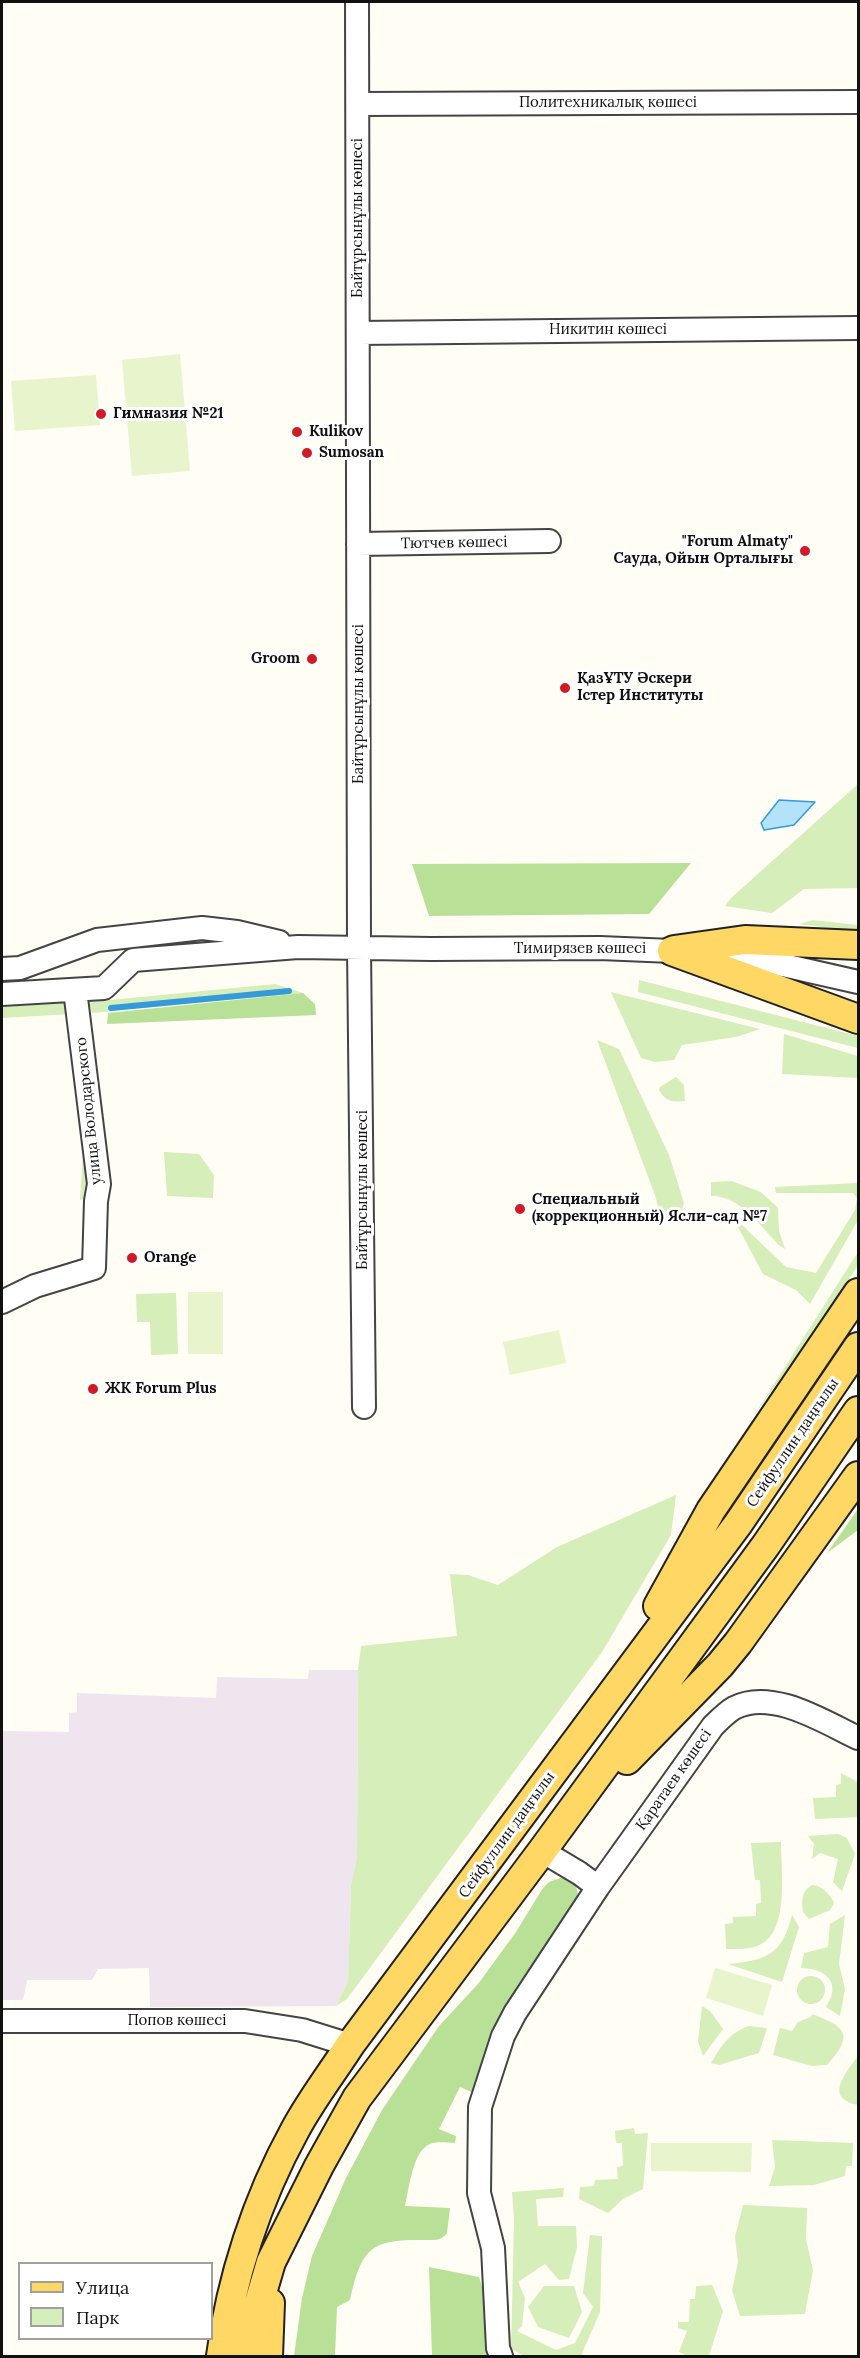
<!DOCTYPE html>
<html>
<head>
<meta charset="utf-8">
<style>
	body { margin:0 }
	#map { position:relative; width:860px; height:2358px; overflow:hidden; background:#fffdf4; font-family:Lora,serif }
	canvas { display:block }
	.frame { position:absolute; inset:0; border:3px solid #111; pointer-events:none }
	.legend { position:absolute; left:18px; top:2262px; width:195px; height:78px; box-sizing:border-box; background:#fff; border:2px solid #a0a0a0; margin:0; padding:8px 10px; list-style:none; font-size:18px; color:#111 }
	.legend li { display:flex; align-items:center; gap:12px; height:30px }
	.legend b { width:30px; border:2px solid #a0a0a0 }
</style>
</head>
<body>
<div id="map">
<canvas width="860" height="2358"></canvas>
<div class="frame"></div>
<ul class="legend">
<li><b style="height:8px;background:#ffd764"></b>Улица</li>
<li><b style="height:16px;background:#d6eeb9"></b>Парк</li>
</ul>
</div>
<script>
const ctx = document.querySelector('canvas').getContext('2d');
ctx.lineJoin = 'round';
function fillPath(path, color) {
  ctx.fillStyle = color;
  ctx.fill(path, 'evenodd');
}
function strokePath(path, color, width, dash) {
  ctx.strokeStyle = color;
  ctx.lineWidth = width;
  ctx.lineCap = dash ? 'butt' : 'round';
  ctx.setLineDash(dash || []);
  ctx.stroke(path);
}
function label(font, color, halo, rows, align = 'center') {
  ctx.font = font + ' Lora,serif';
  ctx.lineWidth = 6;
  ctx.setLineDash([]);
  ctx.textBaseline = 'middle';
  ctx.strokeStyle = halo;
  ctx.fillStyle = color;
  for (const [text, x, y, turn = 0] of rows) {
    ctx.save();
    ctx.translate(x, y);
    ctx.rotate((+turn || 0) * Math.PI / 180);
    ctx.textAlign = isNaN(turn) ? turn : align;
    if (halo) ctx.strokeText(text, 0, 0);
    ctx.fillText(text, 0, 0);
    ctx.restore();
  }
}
const industrial = new Path2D(`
	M309,1670h49l-1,187 -6,28 -3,96 -12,25 -186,1 -1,-39 -51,1 -6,11h-65l-4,20h-21v-269l67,1v-19l8,-1v-19l139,5 1,-21 91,2z`);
const green = new Path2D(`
	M858,784v104l-54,1 -32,24 -47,-7 5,-7z
	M813,920l45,5v7l-59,-8z
	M639,980l219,56v12l-220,-56z
	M275,984l28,9 -211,20 -3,-11z
	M611,992l149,37 -24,8 -54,8 -8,15 -19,2 -14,-4z
	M70,1002l1,12 -69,4v-13z
	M784,1034l74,22v22l-76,-4z
	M597,1040l22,9 50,106 15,48 -3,11 -20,6 -5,-22z
	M676,1077l8,8 1,16c-13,1 -19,1 -26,-11l1,-3z
	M84,1142l10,53 -14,5z
	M164,1152l35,2 15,21 -1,23 -46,-2z
	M731,1181l30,11 17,16 1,23 6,18 -5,-3c-19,-19 -40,-51 -69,-50v-14z
	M858,1183v37l-48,84 -14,-14 -33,-16 -26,-49h5l44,42 30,6 39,-63 2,-12 -4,-5h-77l-1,-6z
	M858,1252v13l-29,46 -76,106z
	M176,1293l2,61 -27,1 -1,-33h-13l-1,-28z
	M676,1495l-5,40 -69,117 -255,347 -11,7 12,-25 3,-96 6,-28 1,-187 3,-24 96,-10 -7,-62 18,1 30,10 59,-38z
	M841,1773l17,9v35l-43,2 -2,-21 23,-1v-12l5,-1z
	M838,1834l9,4 8,16 -13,37 -9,-9 5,-23 -18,-6 -8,6 2,-15 -6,-8z
	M781,1842c0,27 8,85 -18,101 -11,7 -24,6 -37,6l-1,-25 8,-1v-6l23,-1v-12l5,-1 -1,-23h-5l-4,-37z
	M812,1885c9,0 19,10 22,18l-4,7 -21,9 -6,-7c-1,-11 -2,-21 9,-27z
	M792,1915l7,12 -17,55 -54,-18c39,-4 54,-9 64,-49z
	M845,1915l-6,49 6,25 -5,27 -14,-9c16,-24 0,-39 -25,-39l3,-15 24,-6 2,-23z
	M797 1990a14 14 0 1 1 28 0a14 14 0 1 1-28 0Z
	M702,2006l8,5 13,18 -20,27 -5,-14z
	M812,2014c34,13 43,20 15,51l-15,1 -39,-11 7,-27 12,3 6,-9 13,-5z
	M749,2026l18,2 -8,25 -40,12 -8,-2c11,-18 18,-30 38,-37z
	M858,2056v49c-35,-7 -12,-32 0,-49z
	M634,2128l1,6 13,-1 -5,56 -20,10 -15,14 -29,-14 1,-12 14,-1 1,-6 23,-1 -1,-12 6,-1 -1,-23h-6l-1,-12z
	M772,2140l81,3 -1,23h-6l-1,10 -31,9 -45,1 6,-19z
	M564,2188l-1,9 -27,2 2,27h38l1,21 -8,32 -10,1 -14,-16 -27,18 7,16 -3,28 -5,5 39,19 19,-7 18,-36 -10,-14 7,-58 12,1 -2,76 -19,44h-57l-13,-7 3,-129 -2,-28z
	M743,2205l64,3 -1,31 7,31 -8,44 -65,2 -8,-26 6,-28 -3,-25z
	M712,2285l11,26 -14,45h-22l-8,-4 8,-21 -9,-3v-6h11l1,-23h5l1,-13z
	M544,2286h30l8,26 -13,26 -31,-11 -10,-20z`);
const forest = new Path2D(`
	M691,863l-42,51 -220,2 -17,-52z
	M303,993l12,11 1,11 -209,9 1,-11z
	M858,1509v21l-31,23z
	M563,1877c11,4 15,10 15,21l-84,134 -13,34 -7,27 -14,-6 -21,42 17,7 -1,7c-8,0 -17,-2 -25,1 -17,6 -21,45 -25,62l45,2 -3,25c-6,8 -12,7 -21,7 -54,-1 -64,6 -76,60l-13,7 -2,49h-41l8,-58 10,-42 34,-78 36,-68 57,-84 39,-42 38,-52 27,-44 6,-6z
	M429,2267l50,10 11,36 3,43h-61z`);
const pitch = new Path2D(`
	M180,354l10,117 -58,5 -10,-116z
	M96,375l4,50 -85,6 -4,-50z
	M188,1292h35v62h-35z
	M559,1330l7,33 -56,12 -7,-33z
	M715,1968l57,17 -9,31 -57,-18z
	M651,2143h101l-1,29 -100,-1z`);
const water = new Path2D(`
	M779,800l36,2 -21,23 -30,5 -3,-7z`);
const stream = new Path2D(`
	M111,1008l178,-17`);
const minor = new Path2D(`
	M357,2l2,946 5,459
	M358,104l500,-2
	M358,333l500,-5
	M358,544l191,-3
	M2,969l18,-1 77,-28 105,-12 35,4 42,10
	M2,994l102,-6 29,-28 165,-13 134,2 168,-1 72,3 111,14 75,17
	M2,1302l33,-16 59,-18 2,-67 3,-17 -24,-194
	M542,1851l37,22 19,14 115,-161c6,-6 14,-14 21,-18 38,-20 90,14 124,30
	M2,2021h243l57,9 48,15
	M501,2356l-3,-8 -5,-100 -14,-55 1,-86 23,-71 12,-23 83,-126`);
const major = new Path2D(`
	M674,950l71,-10 113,5
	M672,951l186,68
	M658,1606l53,-96 147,-217
	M627,1760l93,-95 18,-22 120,-167
	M221,2356c10,-77 36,-157 74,-226 16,-30 37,-57 55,-85l388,-521 120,-177
	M246,2356l3,-19 22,-75 48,-96 38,-68 185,-247 224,-306 92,-134
	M268,2356l2,-53`);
const markers = [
	[101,414,6,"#ce1b27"],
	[297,432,6,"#ce1b27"],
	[307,453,6,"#ce1b27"],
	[805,551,6,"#ce1b27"],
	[312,659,6,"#ce1b27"],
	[565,688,6,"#ce1b27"],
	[520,1209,6,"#ce1b27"],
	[132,1258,6,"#ce1b27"],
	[93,1389,6,"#ce1b27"]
];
const streetNames = [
	["Политехникалық көшесі",608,103],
	["Байтұрсынұлы көшесі",358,218,-90],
	["Никитин көшесі",608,330],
	["Тютчев көшесі",454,543,-1],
	["Байтұрсынұлы көшесі",359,704,-90],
	["Тимирязев көшесі",580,949],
	["улица Володарского",89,1111,-96],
	["Байтұрсынұлы көшесі",363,1190,-90],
	["Сейфуллин даңғылы",793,1443,-56],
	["Қаратаев көшесі",674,1780,-55],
	["Сейфуллин даңғылы",507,1835,-54],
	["Попов көшесі",177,2021]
];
const poiNames = [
	["Гимназия №21",113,414],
	["Kulikov",309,432],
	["Sumosan",319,453],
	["\"Forum Almaty\"",793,542,"right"],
	["Сауда, Ойын Орталығы",793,559,"right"],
	["Groom",300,659,"right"],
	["ҚазҰТУ Әскери",577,679],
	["Істер Институты",577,696],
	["Специальный",532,1200],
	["(коррекционный) Ясли-сад №7",532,1217],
	["Orange",144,1258],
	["ЖК Forum Plus",105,1389]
];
fillPath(industrial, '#eee5ef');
fillPath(green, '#d6eeb9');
fillPath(forest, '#b9e097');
fillPath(pitch, '#e7f4cc');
fillPath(water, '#b4e2fb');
strokePath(water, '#349ad9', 1.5);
strokePath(stream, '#349ad9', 6);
strokePath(minor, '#444', 26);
strokePath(major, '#222', 32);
strokePath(minor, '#fff', 22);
strokePath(major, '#ffd764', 28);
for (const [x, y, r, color] of markers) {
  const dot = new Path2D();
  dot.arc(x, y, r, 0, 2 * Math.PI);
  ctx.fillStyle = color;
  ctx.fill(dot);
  strokePath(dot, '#fff', 2);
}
label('15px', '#111', '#fff', streetNames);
label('bold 15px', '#111', '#fff', poiNames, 'left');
</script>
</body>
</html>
